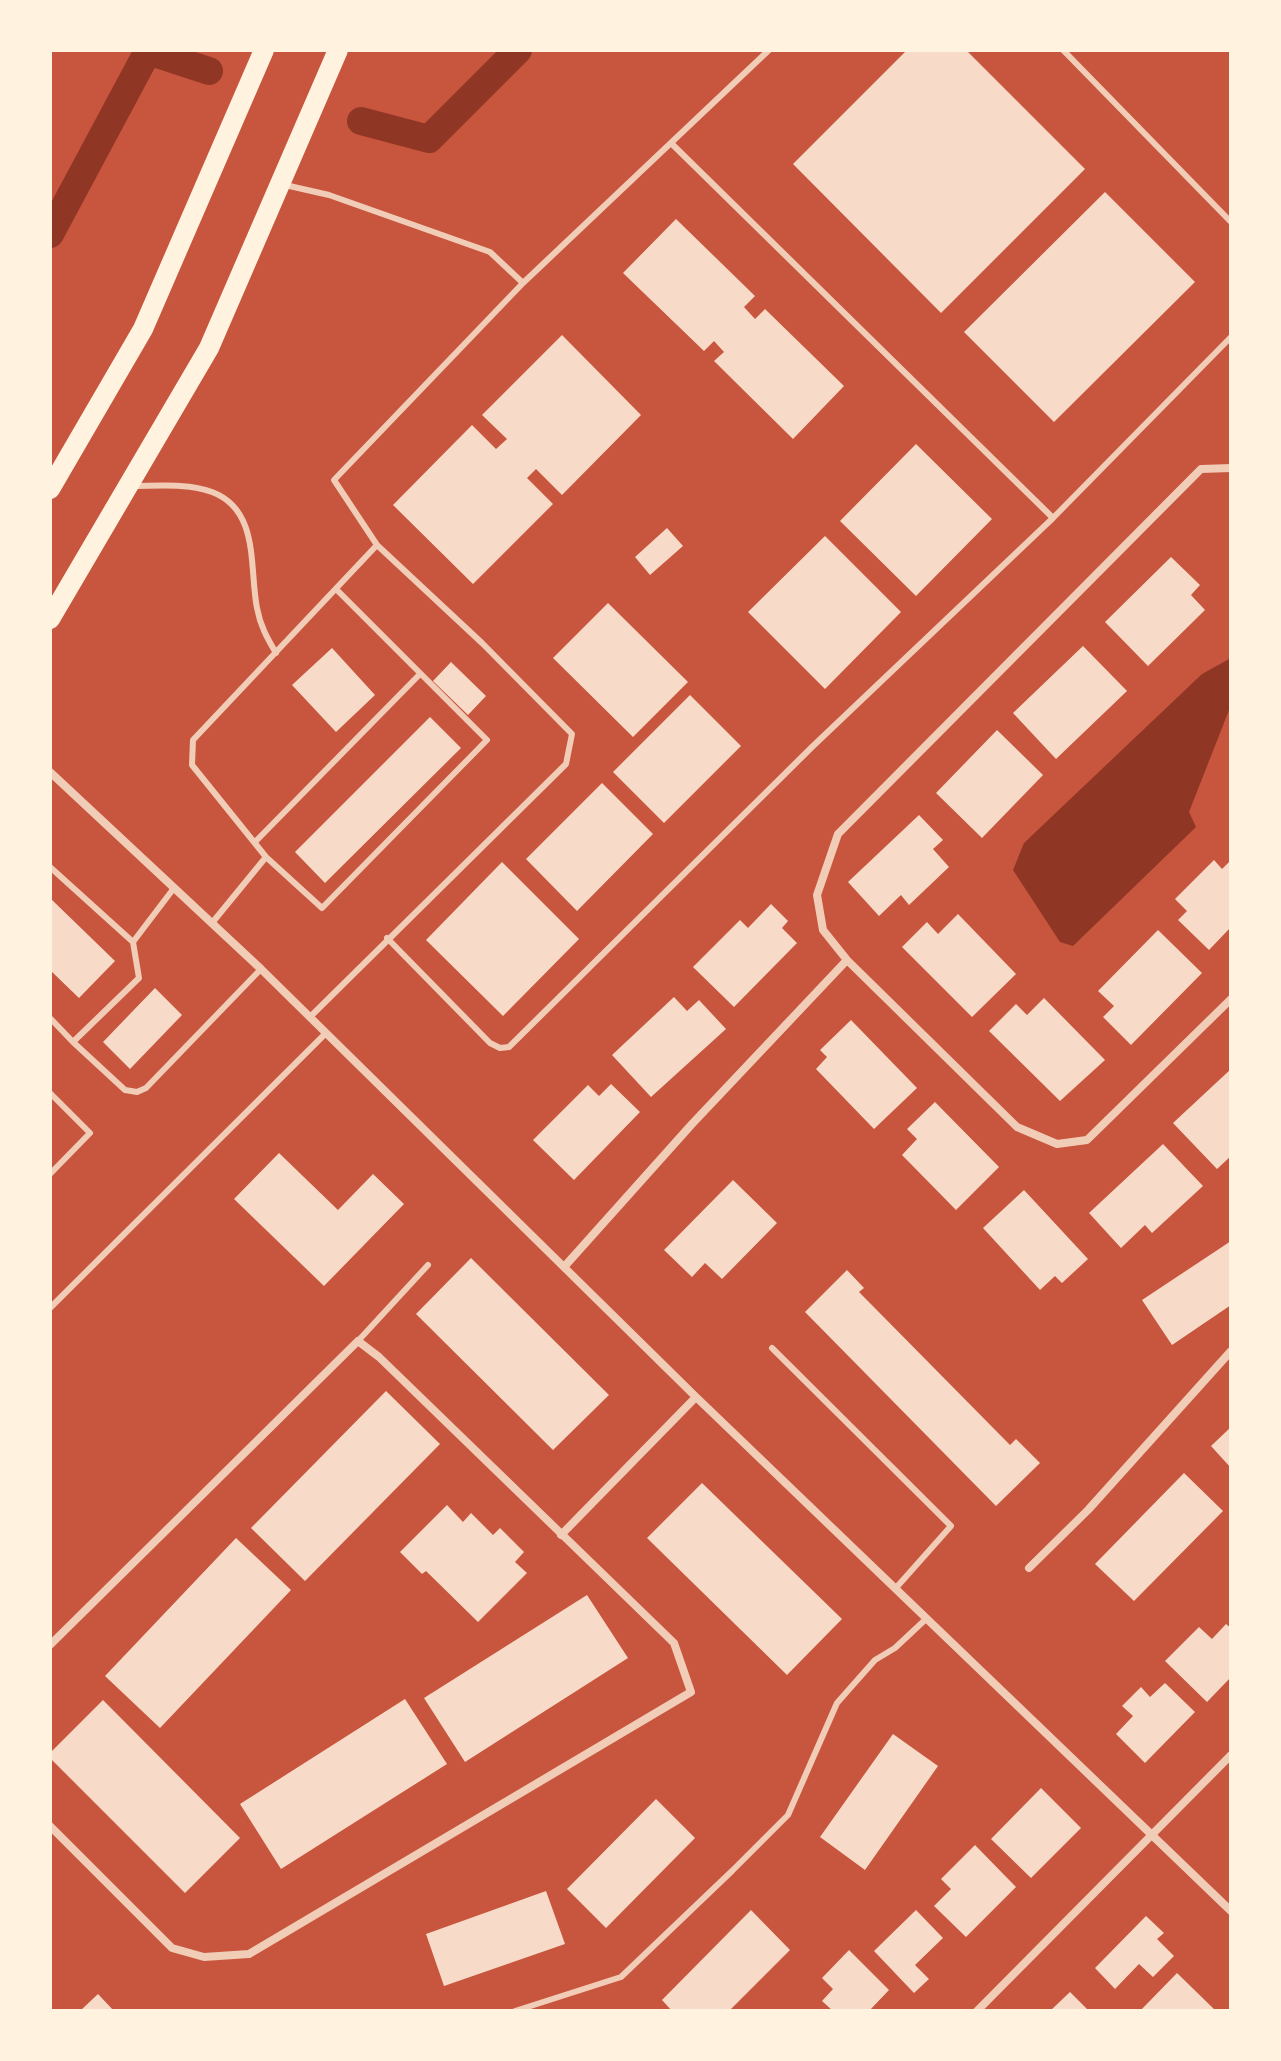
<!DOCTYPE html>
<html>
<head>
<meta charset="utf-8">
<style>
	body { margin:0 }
	#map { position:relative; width:1281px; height:2061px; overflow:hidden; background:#c8553d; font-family:Spectral,serif }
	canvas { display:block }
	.frame { position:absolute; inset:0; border:52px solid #fff3e0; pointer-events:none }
</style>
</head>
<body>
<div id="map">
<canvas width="1281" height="2061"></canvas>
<div class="frame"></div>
</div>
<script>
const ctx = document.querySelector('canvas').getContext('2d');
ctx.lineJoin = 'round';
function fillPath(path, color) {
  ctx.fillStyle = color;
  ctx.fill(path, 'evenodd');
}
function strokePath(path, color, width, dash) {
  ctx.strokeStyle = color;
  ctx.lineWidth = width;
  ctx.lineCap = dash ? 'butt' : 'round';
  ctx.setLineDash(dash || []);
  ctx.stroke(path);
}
const water = new Path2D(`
	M1231,658v47l-42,107 7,15 -123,119 -13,-4 -47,-72 11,-27 178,-169z`);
const canal = new Path2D(`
	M361,121l68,18 89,-89
	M50,234l98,-183 61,20`);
const building = new Path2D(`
	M907,50h59l119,119 -144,144 -148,-149z
	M1105,192l90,90 -141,140 -90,-90z
	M676,219l79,77 -11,11 11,12 10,-10 79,77 -51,53 -79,-78 10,-9 -10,-11 -10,10 -81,-78z
	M562,335l79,80 -79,80 -26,-26 -9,9 26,26 -80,80 -80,-79 79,-80 24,24 11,-10 -25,-24z
	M916,444l76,75 -76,77 -76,-75z
	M667,528l16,18 -33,29 -15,-18z
	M825,536l76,76 -76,77 -77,-77z
	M1171,557l29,28 -9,10 14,15 -57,56 -43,-44z
	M608,603l80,79 -55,55 -80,-79z
	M1083,646l44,45 -71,68 -43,-46z
	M332,648l43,47 -39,37 -44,-47z
	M451,662l35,34 -18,19 -35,-34z
	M690,695l51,51 -77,77 -51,-51z
	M430,717l31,31 -136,135 -30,-31z
	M997,730l46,45 -61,63 -46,-45z
	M602,783l51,51 -76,77 -51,-52z
	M919,815l24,25 -10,9 16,18 -40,38 -8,-10 -22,21 -31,-34z
	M1214,860l8,9 9,-9v67l-22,23 -31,-30 9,-9 -12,-12z
	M502,862l77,77 -76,77 -77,-76z
	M50,898l65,63 -36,37 -29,-28z
	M771,904l17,17 -6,7 15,15 -63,64 -41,-40 47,-47 8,8z
	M958,914l58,60 -44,43 -70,-70 25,-25 11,12z
	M1158,930l44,43 -71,72 -28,-28 11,-11 -16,-15z
	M155,988l27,27 -52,54 -27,-27z
	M674,997l13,14 12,-11 27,29 -75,68 -39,-42z
	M1044,998l61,62 -45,41 -71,-70 27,-27 11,11z
	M851,1020l66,68 -43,41 -58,-60 11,-12 -7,-7z
	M1231,1069v87l-14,13 -44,-46z
	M611,1084l29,28 -66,68 -41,-40 55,-55 11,11z
	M935,1102l64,65 -43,43 -54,-55 15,-16 -10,-10z
	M1163,1144l40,42 -51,47 -7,-8 -24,23 -32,-35z
	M279,1153l59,57 35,-36 31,30 -80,82 -90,-87z
	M733,1180l44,43 -55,56 -17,-16 -13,14 -28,-27z
	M1024,1190l64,69 -26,24 -7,-7 -15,14 -57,-62z
	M1231,1241v64l-59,40 -30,-45z
	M471,1258l138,137 -56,55 -137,-136z
	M847,1270l17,18 -5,4 151,153 6,-6 24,24 -44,43 -191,-194z
	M386,1391l54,53 -135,137 -54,-53z
	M1231,1427v41l-20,-22z
	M1184,1473l39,38 -89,90 -39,-37z
	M702,1483l140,136 -55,56 -140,-137z
	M447,1505l16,17 8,-9 22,22 7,-7 24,24 -9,10 12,11 -49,49 -52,-51 -4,3 -22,-22z
	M236,1538l55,52 -131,138 -55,-52z
	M587,1595l41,63 -163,104 -41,-64z
	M1226,1624l5,4v49l-24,25 -42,-41 34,-34 13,12z
	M1165,1683l30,29 -50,51 -29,-29 17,-18 -11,-10 19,-19 9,10z
	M405,1699l42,65 -166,105 -41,-65z
	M103,1700l137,138 -55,55 -135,-135v-5z
	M893,1734l45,32 -73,104 -45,-33z
	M1041,1788l40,40 -50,50 -40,-39z
	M656,1799l39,39 -89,90 -39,-39z
	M975,1845l41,42 -50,50 -32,-31 17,-17 -10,-10z
	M546,1891l19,53 -121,42 -18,-52z
	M751,1910l39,40 -61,61h-57l-10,-11z
	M916,1910l27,28 -28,27 14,14 -15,14 -40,-42z
	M1146,1916l18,17 -7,6 17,17 -21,21 -14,-13 -24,25 -20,-21z
	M849,1950l40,40 -20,21h-36l-11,-10 11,-12 -11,-11z
	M1177,1973l39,38h-76z
	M1070,1992l19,19h-39z
	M98,1994l16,17h-34z`);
const service = new Path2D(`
	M1063,50l168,172
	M672,144l381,374
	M285,185l44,10 161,57 33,31
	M132,486c25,0 56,-3 80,6 48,18 37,76 45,116 3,17 10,30 19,45
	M336,589l151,151 -165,168 -56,-51 -74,-92 1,-25 184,-195
	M255,842l165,-168
	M50,867l83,75
	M212,923l54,-66
	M387,938l103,105 10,5 9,-1 303,-300 241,-229 178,-181
	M310,1017l256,-253 6,-30 -90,-91 -105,-98 -43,-65 189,-197 246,-233
	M50,1018l23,24 66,-64 -6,-36 41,-54
	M73,1042l52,48 12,2 9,-4 115,-119
	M50,1093l40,40 -40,41
	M50,1308l276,-275
	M358,1341l70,-76
	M772,1348l179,178 -56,63
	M515,2011l106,-34 111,-106 56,-56 49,-112 38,-43 20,-12 31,-29`);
const minor = new Path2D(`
	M1231,468l-30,1 -363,365 -21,61 6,35 24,30 170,167 40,17 30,-4 144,-141
	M50,772l211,197 435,428 535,514
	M564,1267l128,-143 155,-164
	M561,1535l135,-138
	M1029,1568l59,-58 143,-159
	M50,1645l308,-304 21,16 295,286 17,49 -442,262 -45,3 -32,-9 -122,-122
	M977,2011l254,-256`);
const primary = new Path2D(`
	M50,489l93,-160 121,-279
	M50,619l159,-271 129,-298`);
fillPath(water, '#8f3625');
strokePath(canal, '#8f3625', 28);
fillPath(building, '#f7dbc8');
strokePath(service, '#f1ccb7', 6);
strokePath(minor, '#f1ccb7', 8);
strokePath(primary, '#fff3e0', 20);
</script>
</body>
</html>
